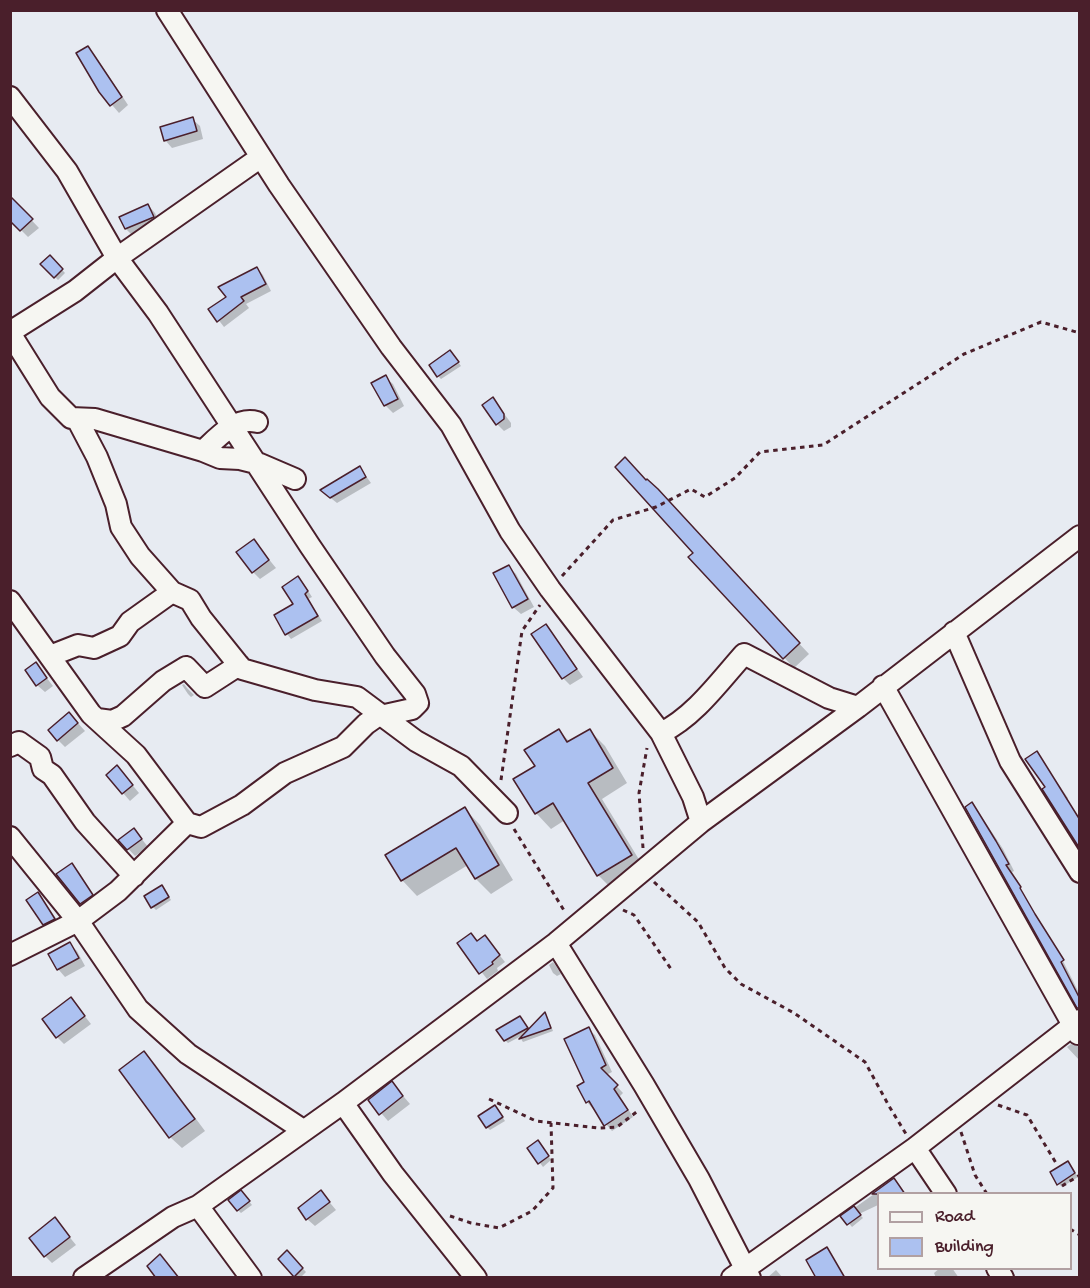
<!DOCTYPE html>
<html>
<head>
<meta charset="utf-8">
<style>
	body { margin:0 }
	#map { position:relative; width:1090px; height:1288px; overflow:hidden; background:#e7ebf2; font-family:"Gochi Hand",sans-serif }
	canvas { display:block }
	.frame { position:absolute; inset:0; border:12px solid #4a1f2b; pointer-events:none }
	.legend { position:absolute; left:877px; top:1192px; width:195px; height:78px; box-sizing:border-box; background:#f6f6f2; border:2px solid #b1a0a2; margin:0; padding:8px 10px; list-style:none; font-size:18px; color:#4a1f2b }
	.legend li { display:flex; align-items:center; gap:12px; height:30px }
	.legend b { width:30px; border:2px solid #b1a0a2 }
</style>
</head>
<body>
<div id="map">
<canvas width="1090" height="1288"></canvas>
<div class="frame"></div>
<ul class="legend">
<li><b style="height:8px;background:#f6f6f2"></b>Road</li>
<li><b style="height:16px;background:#acc1f0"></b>Building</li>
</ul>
</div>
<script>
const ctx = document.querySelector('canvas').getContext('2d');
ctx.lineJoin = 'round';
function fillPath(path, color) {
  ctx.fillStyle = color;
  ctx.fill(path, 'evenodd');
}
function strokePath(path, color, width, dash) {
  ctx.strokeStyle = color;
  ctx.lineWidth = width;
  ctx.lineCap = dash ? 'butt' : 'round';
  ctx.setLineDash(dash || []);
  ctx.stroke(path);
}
const shadow = new Path2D(`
	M88,48l7,7 33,50 -9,8 -19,-22z
	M192,119l8,7 3,13 -31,9 -7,-8z
	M17,205l22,23 -11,9 -18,-18z
	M148,205l7,8 5,11 -27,12 -7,-7z
	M50,257l15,16 -7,7 -16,-16z
	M257,268l6,7 8,16 -25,13 3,4 -25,19 -14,-18 18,-12z
	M453,355l8,11 -20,13 -3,-3z
	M385,377l8,7 11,22 -11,7 -8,-8 -12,-21z
	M493,399l18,24v4l-7,4 -7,-7z
	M360,468l11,15 -34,20 -10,-8z
	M635,469l174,185 -15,14 -104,-111 5,-3z
	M254,541l22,27 -16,11 -7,-7z
	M508,566l8,8 18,33 -13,7 -8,-7z
	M303,583l9,14 -4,2 14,22 -31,18 -4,-5z
	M546,626l7,8 30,43 -13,8 -7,-7z
	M36,664l17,22 -8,6 -8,-7z
	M184,684l3,4 7,7 -3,2 -3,-3 -6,-9z
	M77,722l8,9 -20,16 -7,-7z
	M589,730l16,16 22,37 -25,16 44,72 -32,20 -16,-16 -33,-55 -14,9 -15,-16 1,-46 22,-36 11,11z
	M1037,753l31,45 -1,2 12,19 -2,1 -30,-32z
	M124,775l15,18 -9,8 -7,-8z
	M972,804l6,7 25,38 11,22 -2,1 6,9 -2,2 43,70 20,40 -2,1 3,3v11z
	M465,809l15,16 33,55 -22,14 -15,-15 -8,-14 -51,31 -15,-16z
	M141,838l7,9 -13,9 -15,-16z
	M72,865l7,7 20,31 -11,7 -7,-7z
	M165,890l6,10 -15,10 -3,-3z
	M37,894l8,8 16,24 -10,6 -7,-8z
	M485,937l20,25 -8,6 1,3 -11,8 -28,-36 19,-1z
	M70,944l7,7 8,15 -20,11 -7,-8z
	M553,962l3,4 5,8 -4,2 -4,-3 -4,-8z
	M71,999l20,25 -27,20 -7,-7z
	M546,1014l7,17 -30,11 -2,-3 4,-5 -17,9 -3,-3 15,-22 9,12z
	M588,1029l7,6 17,37 -6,3 17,18 -3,3 13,21 -21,14 -25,-29z
	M1071,1044l9,3v14l-13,-14z
	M144,1053l11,11 50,67 -23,17 -12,-11z
	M392,1083l18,21 -22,17 -18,-21z
	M498,1110l7,11 -15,9 -3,-3z
	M541,1145l10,15 -8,7 -14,-19z
	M1071,1166l7,11 -16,10 -3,-3z
	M894,1180l-16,14v11l-19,9 4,4 -11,9 -9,-11z
	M321,1192l15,18 -21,16 -8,-7z
	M244,1195l8,10 -11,8 -3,-3z
	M55,1219l21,26 -24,18 -7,-7z
	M287,1252l19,20 -6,6h-3l-17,-19z
	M940,1268h12l7,10h-23l-2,-5z
	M776,1270l7,8h-16z`);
const building = new Path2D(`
	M88,46l34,51 -12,9 -11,-14 -23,-39z
	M193,117l4,14 -33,10 -4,-14z
	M10,196l23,23 -13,12 -10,-10z
	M148,204l6,13 -29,12 -6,-12z
	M50,255l13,14 -9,9 -14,-14z
	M257,267l9,17 -25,13 3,4 -27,21 -9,-13 18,-12 -8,-10z
	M450,350l9,12 -22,15 -8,-12z
	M386,375l12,24 -14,7 -13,-23z
	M493,397l11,17v5l-8,6 -14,-20z
	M625,457l21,23 1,-1 11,10 142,154 -17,16 -95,-102 5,-4 -78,-86z
	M360,466l6,11 -36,21 -10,-8z
	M254,539l15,21 -17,13 -16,-21z
	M509,565l19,34 -16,9 -19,-35z
	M298,576l10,15 -3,3 13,22 -33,19 -11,-20 19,-11 -11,-17z
	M546,624l31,45 -15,10 -31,-45z
	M36,662l11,16 -11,8 -11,-16z
	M69,712l9,11 -21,18 -9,-11z
	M559,729l8,13 23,-13 23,39 -25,15 44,72 -35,21 -44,-73 -18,11 -22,-35 22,-13 -11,-16z
	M1037,751l43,69v29l-38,-60 3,-2 -20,-28z
	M117,765l16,20 -11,9 -16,-19z
	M972,802l24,39 13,23 -3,1 15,22 -1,1 15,26 29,46 -3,2 19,37v9h-3l-112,-201z
	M465,807l34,58 -24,14 -19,-31 -55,33 -16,-26z
	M134,828l8,11 -15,11 -9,-10z
	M72,863l21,32 -13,9 -24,-30z
	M162,885l7,12 -18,11 -7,-12z
	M38,892l17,27 -12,6 -17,-25z
	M471,933l6,8 8,-6 15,20 -8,7 1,2 -14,10 -22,-31z
	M70,942l9,16 -22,12 -9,-16z
	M71,997l14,19 -29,22 -14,-19z
	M545,1012l6,16 -32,11z
	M520,1016l8,12 -24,13 -8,-11z
	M589,1027l17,38 -5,3 17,17 -4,4 14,21 -24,16 -15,-25 -3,2 -9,-17 7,-4 -20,-43z
	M144,1051l51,68 -26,19 -50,-68z
	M392,1081l11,15 -24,19 -11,-15z
	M495,1105l8,12 -17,11 -8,-12z
	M538,1140l11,16 -11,8 -11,-16z
	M1068,1161l7,12 -18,12 -7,-13z
	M894,1178l11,16h-33z
	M241,1190l9,11 -13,10 -9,-11z
	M321,1190l9,12 -24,18 -8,-12z
	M854,1206l7,9 -14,10 -7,-9z
	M55,1217l15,20 -26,20 -15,-19z
	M827,1247l18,31h-29l-10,-18z
	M287,1250l16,18 -9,9 -16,-18z
	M160,1254l19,24h-23l-9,-12z`);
const path = new Path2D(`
	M562,576l51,-56 43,-13 35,-18 14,8 30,-19 25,-26 63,-7 141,-91 77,-32 39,11
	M501,780l21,-149 18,-26
	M514,829l51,83
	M643,848l-4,-55 8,-45
	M654,882l44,40 27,46 16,16 53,29 71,49 24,44 17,28
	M623,910l11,5 37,54
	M489,1099l47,22 63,7 18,-1 22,-17
	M998,1105l29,10 29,48
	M961,1132l14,43 12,19
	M1062,1186l18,-11
	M450,1216l21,7 28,5 33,-17 21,-23 -2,-65
	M1070,1229l10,6`);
const street = new Path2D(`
	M167,10l112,175 112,162 60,78 59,106 40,58 111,144 32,64 8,25
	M10,97l57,74 50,87 41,55 152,233 75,110 30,38 3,9 -6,6 -36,8 -10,7 -23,23 -58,26 -43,32 -41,22 -14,-4 -69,68 -40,30 -68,34
	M10,332l65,-41 42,-33 144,-101
	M10,333l40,64 21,21 24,1 108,32c14,-13 33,-35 54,-29
	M77,419l20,38 19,47 5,23 19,29 32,36 18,8 11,18 41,51 73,21 42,7 59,44 45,25 46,47
	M203,451l17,7 20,1 20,5 35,15
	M10,601l81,113 45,41 51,68
	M954,632l56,129 70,111
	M50,656l28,-11 16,3 26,-12 10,-14 42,-30
	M883,686l195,348
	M97,719l15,2 11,-5 40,-35 23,-14 19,20 34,-22
	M661,733c34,-17 58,-51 83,-79l85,44 29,9
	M10,746l9,-4 21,15 3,12 9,6 33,47 49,54
	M10,837l68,84 60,88 50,45 115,76
	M556,943l88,142 55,94 51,99
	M343,1103l50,71 83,104
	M915,1148l31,46
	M198,1206l53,72
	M997,1268l6,10
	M84,1278l89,-61 25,-11 145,-103 213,-160 145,-121 157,-115 222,-171
	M732,1278l183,-130 165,-128`);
fillPath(shadow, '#0003');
fillPath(building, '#acc1f0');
strokePath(building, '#4a1f2b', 1.5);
strokePath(street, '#4a1f2b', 24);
strokePath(path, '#4a1f2b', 3, [4.5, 4.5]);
strokePath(street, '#f6f6f2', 20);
</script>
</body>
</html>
